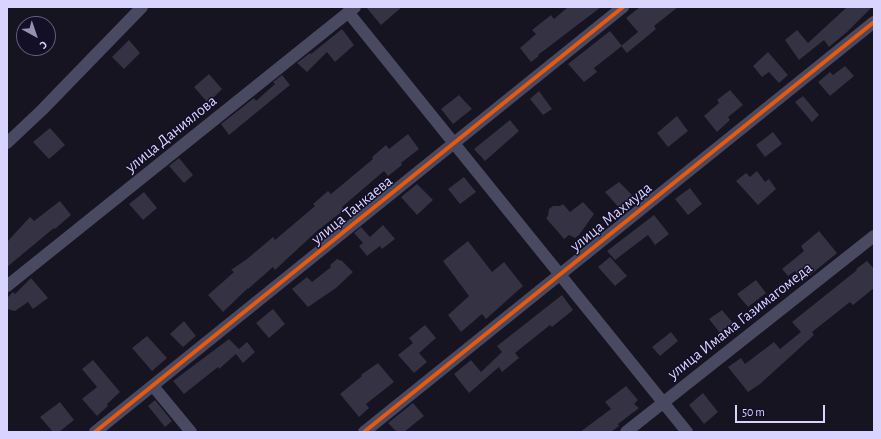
<!DOCTYPE html>
<html>
<head>
<meta charset="utf-8">
<style>
	body { margin:0 }
	#map { position:relative; width:881px; height:439px; overflow:hidden; background:#161421; font-family:"Alegreya Sans",sans-serif }
	canvas { display:block }
	.frame { position:absolute; inset:0; border:8px solid #d9d4ff; pointer-events:none }
	.north { position:absolute; left:16px; top:16px; width:40px; height:40px; box-sizing:border-box; background:#130f26; border:1px solid #625e7d; border-radius:50%; rotate:140deg; font-size:11px; font-weight:700; line-height:16px; text-align:center; color:#d9d4ff }
	.north::after { content:''; display:block; margin:auto; width:14px; height:18px; background:#9591b1; clip-path:polygon(50% 0,100% 100%,50% 72%,0 100%) }
	.scale { position:absolute; left:735px; top:405px; width:90px; height:18px; box-sizing:border-box; border:2px solid #d9d4ff; border-top:0; padding-left:5px; font-size:12px; line-height:14px; white-space:nowrap; color:#d9d4ff; -webkit-text-stroke:3px #130f26; paint-order:stroke }
</style>
</head>
<body>
<div id="map">
<canvas width="881" height="439"></canvas>
<div class="frame"></div>
<div class="north">С</div>
<div class="scale">50 m</div>
</div>
<script>
const ctx = document.querySelector('canvas').getContext('2d');
ctx.lineJoin = 'round';
function fillPath(path, color) {
  ctx.fillStyle = color;
  ctx.fill(path, 'evenodd');
}
function strokePath(path, color, width, dash) {
  ctx.strokeStyle = color;
  ctx.lineWidth = width;
  ctx.lineCap = dash ? 'butt' : 'round';
  ctx.setLineDash(dash || []);
  ctx.stroke(path);
}
function label(font, color, halo, rows, align = 'center') {
  ctx.font = font + ' "Alegreya Sans",sans-serif';
  ctx.lineWidth = 3;
  ctx.setLineDash([]);
  ctx.textBaseline = 'middle';
  ctx.strokeStyle = halo;
  ctx.fillStyle = color;
  for (const [text, x, y, turn = 0] of rows) {
    ctx.save();
    ctx.translate(x, y);
    ctx.rotate((+turn || 0) * Math.PI / 180);
    ctx.textAlign = isNaN(turn) ? turn : align;
    if (halo) ctx.strokeText(text, 0, 0);
    ctx.fillText(text, 0, 0);
    ctx.restore();
  }
}
const building = new Path2D(`
	M366,7h36l-21,18z
	M568,7h33l-63,48 1,1 -8,6 -11,-14 16,-14 -4,-4 19,-15 3,4z
	M640,7h38l-24,19 2,3 -29,24 -6,-7 17,-14 -12,-14z
	M847,7h25l-25,25 -18,15 -5,-7 -25,20 -14,-20 12,-10 11,13z
	M342,29l12,16 -19,17 -8,-10 -20,20 -10,-9 13,-10 1,1z
	M610,31l12,15 -28,22 3,4 -13,10 -16,-18z
	M129,40l11,13 -16,16 -12,-12z
	M768,52l20,23 -9,8 -10,-11 -7,5 -9,-11z
	M845,66l9,10 -24,20 -12,-14 12,-10 3,3z
	M209,74l13,15 -14,14 -14,-16z
	M282,75l8,10 -61,50 -8,-11 33,-26 2,3 19,-17 -2,-2z
	M730,90l13,15 -15,12 2,3 -13,12 -13,-16 15,-13 -2,-3z
	M539,91l13,18 -9,6 -13,-16z
	M459,95l13,14 -19,15 -12,-15z
	M803,96l16,19 -7,7 -17,-20z
	M677,116l11,15 -20,16 -11,-14z
	M510,120l9,11 -34,30 -11,-12z
	M50,128l15,17 -16,14 -16,-17z
	M773,132l9,12 -17,13 -9,-12z
	M408,134l11,15 -18,14 1,2 -14,11 -4,-5 -42,36 2,3 -27,21 -42,39 -2,-3 -25,22v-1l-25,24 -15,-17 26,-23 -3,-2 16,-11 26,-22 2,3 40,-34 -2,-2 15,-13 3,3 42,-35 -1,-2 14,-12 3,4z
	M179,158l14,17 -9,8 -15,-17z
	M757,171l8,11 4,-3 7,10 -18,16 -22,-24 10,-8 4,4z
	M464,177l12,15 -16,12 -12,-15z
	M619,182l16,16 -14,12 -16,-18z
	M417,184l16,16 -16,15 -16,-18z
	M690,188l12,16 -14,11 -13,-16z
	M144,192l13,16 -14,12 -14,-16z
	M60,201l11,14 -16,14 -1,-1 -47,39v-25l23,-25 4,4z
	M583,202l11,12 -15,21 -4,3 -6,-3 -5,4 -18,-21 2,-2 1,-7 4,-3h7l3,-2 7,8z
	M654,215l15,19 -14,11 -7,-10 -33,25 -8,-9z
	M383,225l12,14 -13,10 -2,-3 -13,10 -8,-10 4,-3 -9,-10 7,-6 9,10z
	M819,231l18,22 -34,28 -8,-10 -7,5 -6,-7 22,-18 -3,-5z
	M468,241l24,31 12,-10 19,24 -37,33 -4,-5 -21,18 -13,-17 21,-19 -26,-35z
	M610,257l17,19 -12,10 -17,-19z
	M337,259l5,2 11,11 -17,16 -28,19 -16,-18 15,-12 5,5 19,-15 -1,-2z
	M867,261l7,8v19l-21,17 -3,-3 -38,30 2,3 -54,49 -12,8 -20,-25 13,-9 4,6 29,-22 6,7 21,-17 -9,-10 65,-52 -1,-1z
	M31,278l17,20 -15,11 -5,-7 -13,9 -8,-2v-11l6,-6 2,2z
	M756,280l10,13 -18,14 -11,-13z
	M562,295l11,15 -21,17 -2,-2 -35,28 4,5 -17,14 -3,-5 -30,26 -15,-19 17,-14 10,12 21,-20 -5,-6z
	M273,309l12,15 -16,14 -13,-15z
	M722,310l11,13 -13,10 -11,-14z
	M184,321l12,15 -13,11 -13,-13z
	M425,325l11,13 -17,15 8,9 -13,11 -16,-18 15,-12 -4,-5z
	M671,332l7,9 -18,15 -8,-9z
	M147,336l20,22 -15,13 -20,-23z
	M229,339l10,10 8,-7 8,10 -12,11 -7,-9 -17,15 -1,-2 -34,27 -11,-13z
	M93,360l27,32 -13,12 1,2 -11,10 -15,-17 15,-12 -15,-18z
	M378,363l16,19 -28,22 3,4 -10,9 -19,-23 22,-18 -1,-1z
	M626,386l12,14 -4,4 5,4 -21,16 1,2 -8,6h-31l31,-23 -6,-7z
	M703,393l15,19 -14,12 -15,-19z
	M155,400l17,21 -7,6 -17,-21z
	M60,402l14,18 -15,12h-6l-13,-15z
	M413,403l11,13 -20,16h-7l-9,-9z`);
const street = new Path2D(`
	M348,12l339,420
	M7,143l35,-33 100,-103
	M7,286l348,-279
	M153,386l38,46
	M95,432l528,-425
	M364,432l510,-410
	M626,432l248,-196`);
const cycleway = new Path2D(`
	M95,432l528,-425
	M364,432l510,-410`);
const streetNames = [
	["улица Даниялова",171,134,-39],
	["улица Танкаева",352,210,-39],
	["улица Махмуда",611,217,-39],
	["улица Имама Газимагомеда",740,321,-38]
];
fillPath(building, '#343243');
strokePath(street, '#4a4962', 12);
strokePath(cycleway, '#e8590c', 4);
label('16px', '#d9d4ff', '#130f26', streetNames);
</script>
</body>
</html>
